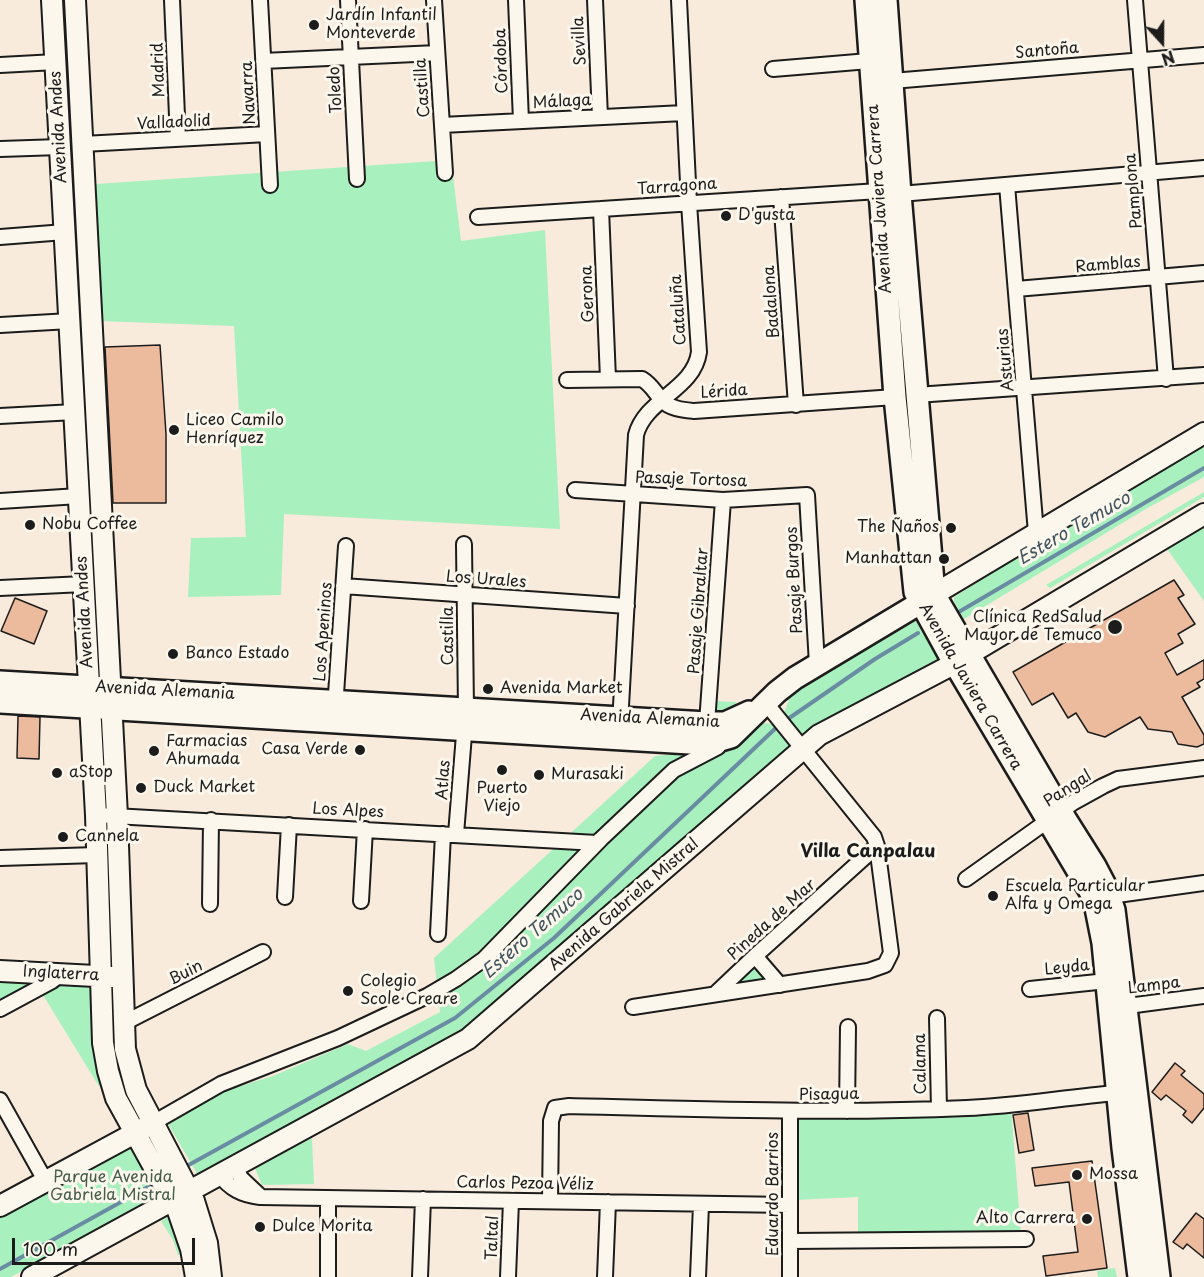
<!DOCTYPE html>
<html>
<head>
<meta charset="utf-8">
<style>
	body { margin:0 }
	#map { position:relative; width:1204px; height:1277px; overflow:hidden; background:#f8ebdc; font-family:"Playpen Sans",sans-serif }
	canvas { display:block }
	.north { position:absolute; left:1132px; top:12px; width:60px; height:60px; -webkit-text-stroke:4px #fbf7ec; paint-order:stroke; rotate:159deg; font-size:16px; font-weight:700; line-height:24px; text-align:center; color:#1c1c1c }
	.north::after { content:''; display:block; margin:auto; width:21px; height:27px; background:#1c1c1c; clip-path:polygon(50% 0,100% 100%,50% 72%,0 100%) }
	.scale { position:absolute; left:12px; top:1238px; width:183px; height:27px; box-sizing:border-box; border:3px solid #1c1c1c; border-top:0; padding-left:8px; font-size:18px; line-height:21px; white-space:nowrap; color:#1c1c1c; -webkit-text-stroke:4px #fbf7ec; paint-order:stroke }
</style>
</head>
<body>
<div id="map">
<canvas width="1204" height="1277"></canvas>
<div class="north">N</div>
<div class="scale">100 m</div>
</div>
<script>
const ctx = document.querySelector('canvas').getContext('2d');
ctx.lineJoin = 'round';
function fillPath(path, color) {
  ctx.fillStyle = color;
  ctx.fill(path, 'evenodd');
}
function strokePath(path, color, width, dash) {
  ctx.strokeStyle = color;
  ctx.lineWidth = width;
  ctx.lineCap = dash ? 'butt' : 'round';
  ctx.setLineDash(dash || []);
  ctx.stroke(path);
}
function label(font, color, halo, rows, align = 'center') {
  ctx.font = font + ' "Playpen Sans",sans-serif';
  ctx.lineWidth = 6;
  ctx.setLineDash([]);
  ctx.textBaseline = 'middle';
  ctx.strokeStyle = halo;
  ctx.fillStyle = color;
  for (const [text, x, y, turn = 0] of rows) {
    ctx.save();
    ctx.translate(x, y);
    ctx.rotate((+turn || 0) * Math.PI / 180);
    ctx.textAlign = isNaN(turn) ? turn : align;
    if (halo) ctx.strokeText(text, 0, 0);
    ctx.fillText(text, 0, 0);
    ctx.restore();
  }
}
const green = new Path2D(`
	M58,0h11l21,421 -7,1z
	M451,160l10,81 84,-11 15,299 -276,-15 -3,81 -93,2 3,-59 55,-1 -12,-211 -134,-5 -4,-137z
	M84,432h7l12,225h-6z
	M1204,446v31l-60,33 -180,109 -10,-17v-5l79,-50z
	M1204,492v5l-154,91 -4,-3z
	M1204,521v80l-39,-55z
	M921,616l23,42 -7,6 -133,73 -20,-24 7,-19 13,-12z
	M714,701l22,1 -2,9h-21z
	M764,723l9,1 22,26 -323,276 -100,56 -174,93 -31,-53 64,-33 42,-13 75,-32 18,7 74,-39 -6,-54 221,-202 68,-6z
	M112,818l2,141h-7l-3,-140z
	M753,963l17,18 -45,6z
	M0,980h48l-48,26z
	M92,984l8,104 -57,-93 16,-10z
	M109,986h8l21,121 -8,4 -15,-37z
	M1011,1108l10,126 -163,2v-39l-63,3v-84z
	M312,1138l2,46 -52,1 -8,-19z
	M132,1142l29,53 -150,82h-11v-62z
	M171,1215l13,39 -6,1 -5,-15 -12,-19z
	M1115,1268l2,9h-19l-1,-6z`);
const stream = new Path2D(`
	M957,613l247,-145
	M785,721l90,-62 43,-26
	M185,1167l270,-149 99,-80 225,-213
	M0,1269l157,-87`);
const building = new Path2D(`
	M160,345l6,89v69h-53l-8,-156z
	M1174,580l10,15 -6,3 17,26 -17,10 5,9 -18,10 12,22 27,-15v19l-7,4 3,4 -18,10 22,38v9l-7,3 -19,-3 -6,-12 -24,-3 -8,-12 -35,20 -17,-5 -12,-19 -8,5 -15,-25 -21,12 -19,-33z
	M15,598l32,13 -13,33 -33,-13z
	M18,716l22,1 -1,42 -22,-1z
	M1175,1063l10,8 -4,4 23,19v14l-12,15 -9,-8 3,-4 -20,-16 -5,5 -9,-8z
	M1028,1113l6,37 -15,3 -6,-38z
	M1092,1161l15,107 -61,8 -3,-20 35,-4 -9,-70 -34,4 -3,-18z
	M1196,1213l8,6v39l-17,-14 -4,5 -10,-7z`);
const street = new Path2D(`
	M172,0l6,139
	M260,0l10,185
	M348,0l9,179
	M434,0l11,173
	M516,0l5,121
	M595,0l5,117
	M1135,0l31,379
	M263,61l174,-8
	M0,65l56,-3
	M773,69l96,-8
	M892,81l312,-26
	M442,125l242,-12
	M83,144l184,-10
	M0,149l60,-2
	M1007,185l29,348
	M900,194l304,-26
	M781,197l15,208
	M601,209l7,170
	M478,217l401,-26
	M0,237l65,-5
	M1016,289l188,-16
	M0,325l70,-4
	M567,380l75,-1c10,6 13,14 20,21 8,9 22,10 32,11l201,-14
	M916,395l288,-20
	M0,416l75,-4
	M575,490l148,10 84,-5 10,169
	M0,501l79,-5
	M343,586l284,20
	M0,588l84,-4
	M335,709l11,-163
	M707,723l16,-223
	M620,724l16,-289c9,-36 58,-45 63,-83l-10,-149 -10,-203
	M96,815l501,28
	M456,834l10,-124 -2,-166
	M0,858l97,-3
	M966,879l108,-77 29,-16 15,-7 86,-11
	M1110,896l94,-13
	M285,897l4,-72
	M361,901l4,-72
	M210,904l1,-84
	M438,934l5,-100
	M755,956l25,29
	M1030,989l77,-8
	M715,994l40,-38 122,-110
	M633,1007l235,-36 17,-6 6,-12 -14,-107 -3,-9 -109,-135
	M1120,1007l84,-11
	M0,1009l52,-28 8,-6
	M937,1018l2,91
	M124,1023l139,-71
	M0,1100l46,82
	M847,1111l1,-84
	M153,1123l68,-39 117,-46 89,-42 29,-17 28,-20 117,-120 73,-69 44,-23
	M234,1165l7,13 18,17
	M219,1174c11,15 23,21 41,23l530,8
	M550,1201l1,-80 4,-13 14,-2c133,3 265,8 398,2 50,-2 100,-11 150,-15
	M790,1241l236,-2
	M328,1277v-79
	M420,1277l3,-78
	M508,1277l3,-76
	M605,1277l3,-75
	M698,1277l3,-72
	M790,1277v-165`);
const secondary = new Path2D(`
	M52,0l44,815 7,228 5,28 8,27 62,113 13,38 5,28
	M75,0l42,816 8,233 11,41 58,111 13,42 4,34
	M923,601l281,-168
	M0,971l114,6
	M0,1206l146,-79
	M32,1277l436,-238 351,-304 127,-67 258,-154`);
const primary = new Path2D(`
	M866,0l29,397 20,195 34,62 145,244 9,45 20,205 16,129
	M886,0l14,194 34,400 132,226 29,46 12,23 7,21 45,367
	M0,682l707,41h18l24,-11
	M0,702l707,42 24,-7 46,-45 18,-14 125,-75`);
const markers = [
	[314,25,6,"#1c1c1c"],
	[726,216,6,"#1c1c1c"],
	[174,430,6,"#1c1c1c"],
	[30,525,6,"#1c1c1c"],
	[951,528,6,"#1c1c1c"],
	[944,559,6,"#1c1c1c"],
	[1115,627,8,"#1c1c1c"],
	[173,654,6,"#1c1c1c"],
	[488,689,6,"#1c1c1c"],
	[360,750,6,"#1c1c1c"],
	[154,751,6,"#1c1c1c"],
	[502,770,6,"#1c1c1c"],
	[57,773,6,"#1c1c1c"],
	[539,775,6,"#1c1c1c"],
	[141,788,6,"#1c1c1c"],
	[63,837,6,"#1c1c1c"],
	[993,896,6,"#1c1c1c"],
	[348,991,6,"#1c1c1c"],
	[1077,1175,6,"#1c1c1c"],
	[1087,1219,6,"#1c1c1c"],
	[260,1227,6,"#1c1c1c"]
];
const poiNames = [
	["Jardín Infantil",326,16],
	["Monteverde",326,34],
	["D'gusta",738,216],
	["Liceo Camilo",186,421],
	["Henríquez",186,439],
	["Nobu Coffee",42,525],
	["The Ñaños",939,528,"right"],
	["Manhattan",932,559,"right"],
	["Clínica RedSalud",1102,618,"right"],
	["Mayor de Temuco",1102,636,"right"],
	["Banco Estado",185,654],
	["Avenida Market",500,689],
	["Farmacias",166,742],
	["Ahumada",166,760],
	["Casa Verde",348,750,"right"],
	["aStop",69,773],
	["Murasaki",551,775],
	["Duck Market",153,788],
	["Puerto",502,789,"center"],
	["Viejo",502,807,"center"],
	["Cannela",75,837],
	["Escuela Particular",1005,887],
	["Alfa y Omega",1005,905],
	["Colegio",360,982],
	["Scole Creare",360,1000],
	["Mossa",1089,1175],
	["Alto Carrera",1075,1219,"right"],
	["Dulce Morita",272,1227]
];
const streetNames = [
	["Sevilla",580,41,-93],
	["Santoña",1047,51,-5],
	["Córdoba",502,61,-92],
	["Madrid",159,70,-92],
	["Castilla",423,88,-94],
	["Toledo",336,90,-93],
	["Navarra",249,93,-93],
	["Málaga",562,102,-3],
	["Valladolid",174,123,-3],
	["Avenida Andes",59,127,-93],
	["Tarragona",677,187,-4],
	["Pamplona",1134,191,-95],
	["Avenida Javiera Carrera",880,199,-94],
	["Ramblas",1108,265,-5],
	["Gerona",588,294,-92],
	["Badalona",772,302,-94],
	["Cataluña",679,310,-94],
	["Asturias",1006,360,-95],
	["Lérida",724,392,-4],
	["Pasaje Tortosa",691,480,2],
	["Los Urales",486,580,4],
	["Pasaje Burgos",795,580,-93],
	["Pasaje Gibraltar",699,611,-86],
	["Avenida Andes",85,612,-93],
	["Los Apeninos",324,632,-86],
	["Castilla",449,636,-90],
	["Avenida Javiera Carrera",970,687,60],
	["Avenida Alemania",165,691,3],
	["Avenida Alemania",650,719,3],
	["Atlas",444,780,-86],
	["Pangal",1068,789,-33],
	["Los Alpes",348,811,3],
	["Avenida Gabriela Mistral",624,905,-41],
	["Pineda de Mar",772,920,-42],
	["Leyda",1067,968,-6],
	["Buin",186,973,-27],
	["Inglaterra",61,974,3],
	["Lampa",1154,986,-7],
	["Calama",921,1064,-91],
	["Pisagua",829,1095,-1],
	["Carlos Pezoa Véliz",525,1184,1],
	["Eduardo Barrios",774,1194,-90],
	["Taltal",493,1238,-88]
];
const parkNames = [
	["Parque Avenida",113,1178],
	["Gabriela Mistral",113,1196]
];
const waterNames = [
	["Estero Temuco",1074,529,-30],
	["Estero Temuco",533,934,-41]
];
const neighbourhoodNames = [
	["Villa Canpalau",868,852]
];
fillPath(green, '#a8f0bd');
strokePath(stream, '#698ca2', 4);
fillPath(building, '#ecba9d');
strokePath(building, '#1c1c1c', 1.5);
strokePath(street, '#1c1c1c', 18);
strokePath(secondary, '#1c1c1c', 24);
strokePath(primary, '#1c1c1c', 26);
strokePath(street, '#fbf7ec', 14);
strokePath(secondary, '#fbf7ec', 20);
strokePath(primary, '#fbf7ec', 21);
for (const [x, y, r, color] of markers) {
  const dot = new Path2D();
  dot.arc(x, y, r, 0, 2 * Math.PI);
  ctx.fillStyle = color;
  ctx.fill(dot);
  strokePath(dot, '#fbf7ec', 2);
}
label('16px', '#1c1c1c', '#fbf7ec', poiNames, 'left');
label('16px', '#1c1c1c', '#fbf7ec', streetNames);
label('16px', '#465c4c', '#fbf7ec', parkNames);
label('italic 18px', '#42545f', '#fbf7ec', waterNames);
label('bold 18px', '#1c1c1c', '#fbf7ec', neighbourhoodNames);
</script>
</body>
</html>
